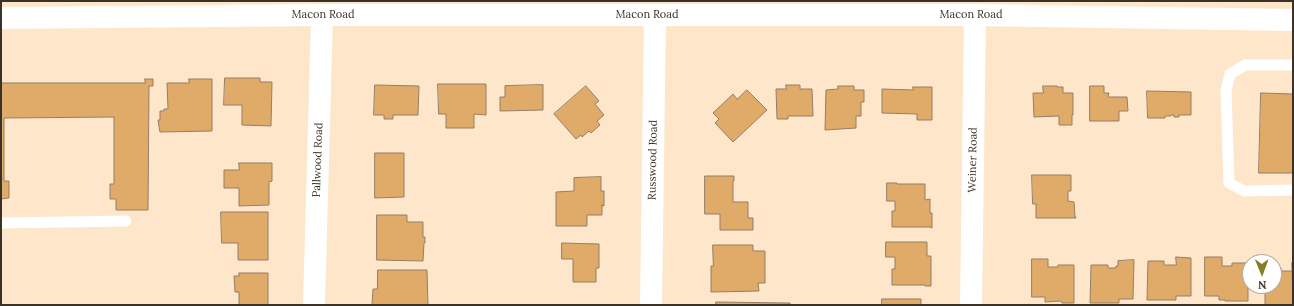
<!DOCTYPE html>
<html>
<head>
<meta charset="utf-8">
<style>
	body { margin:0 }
	#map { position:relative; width:1294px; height:306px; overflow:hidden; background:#fee6ca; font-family:Lora,serif }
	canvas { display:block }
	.frame { position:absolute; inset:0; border:2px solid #3b3227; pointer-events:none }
	.north { position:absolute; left:1242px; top:254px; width:40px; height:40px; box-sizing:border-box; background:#fff; border:1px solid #b1ada9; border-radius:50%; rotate:179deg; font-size:11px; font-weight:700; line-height:16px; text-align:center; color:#3b3227 }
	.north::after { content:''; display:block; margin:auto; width:14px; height:18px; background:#827f27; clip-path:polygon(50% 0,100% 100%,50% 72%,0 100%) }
</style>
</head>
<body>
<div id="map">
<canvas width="1294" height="306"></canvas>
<div class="frame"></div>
<div class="north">N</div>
</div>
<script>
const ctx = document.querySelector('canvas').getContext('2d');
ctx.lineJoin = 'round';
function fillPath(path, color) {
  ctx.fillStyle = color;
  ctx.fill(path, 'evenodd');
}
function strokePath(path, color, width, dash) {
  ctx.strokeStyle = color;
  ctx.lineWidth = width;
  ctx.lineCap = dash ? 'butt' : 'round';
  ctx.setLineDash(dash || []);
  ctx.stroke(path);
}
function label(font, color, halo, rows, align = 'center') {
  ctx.font = font + ' Lora,serif';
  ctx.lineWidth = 3;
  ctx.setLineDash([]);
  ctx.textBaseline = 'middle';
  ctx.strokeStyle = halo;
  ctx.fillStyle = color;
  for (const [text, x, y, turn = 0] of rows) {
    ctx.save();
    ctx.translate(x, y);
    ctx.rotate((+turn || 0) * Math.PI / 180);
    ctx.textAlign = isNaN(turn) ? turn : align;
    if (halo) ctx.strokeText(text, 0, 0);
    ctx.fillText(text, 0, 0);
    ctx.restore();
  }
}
const building = new Path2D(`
	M225,78h35v4h12l-1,44 -29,-1v-20h-18z
	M145,79h8v7h-4l-1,124h-32v-11h-6v-15h4v-67l-110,1v63h5v17l-8,1v-116h144z
	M189,79h23v52l-52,1 -2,-12h2v-9h4v-2h4l-1,-26h22z
	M438,84h48v31l-12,-1v14h-28v-14h-7z
	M375,85l44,1 -1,29h-25v4h-9v-4h-10z
	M543,85v25l-43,1v-14h5v-11z
	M786,85h14v4h12l1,27h-25v3h-11l-1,-30h10z
	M586,86l13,15 -4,3 9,11 -7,6 3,4 -9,8 -2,-2 -7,6 -1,-2 -5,4 -22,-25z
	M838,86h16v4h10v12h-3v14h-5v12l-31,2 1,-40 12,-1z
	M1043,86h14v1h6v6h10v22h-1v10h-13v-9l-25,1 -1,-24h10z
	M1090,86h14v7h5l-1,4h19l1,14h-9v10h-29z
	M913,87h19v33h-15v-6l-35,-1v-24l31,1z
	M747,90l20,20 -34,32 -18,-19 4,-4 -6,-6 20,-19 4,5z
	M1147,91l44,1v23h-12v2h-5v-2h-3v1h-6v2h-17z
	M1261,93l32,1v79h-34z
	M375,153h29v44l-29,1z
	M239,163h33v18l-3,1v23l-30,1v-18h-15v-18h15z
	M1032,175h39v16h-3v10l6,1 1,15h1v1h-40v-14h-3z
	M705,176h29v5h-1v21h15v16h5v12h-33v-16h-15z
	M601,177v14h3v15l-3,-1 1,1v9h-15v11h-31v-34l18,-1v-13z
	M887,183h10v1h28v16l5,-1v14h2v15l-2,-1h-38v-16h3v-10h-8z
	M221,212h47v48h-30v-17h-16z
	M377,215h30v7h16v15h2v6h-1l-1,18 -46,-1z
	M886,242h41v14h4v30h-6v-1h-33v-16h3v-12h-9z
	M562,243l37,1v24h-3v14h-23v-23h-11z
	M713,245h40v6h12v32h-7l1,8 -48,1v-26h2z
	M1176,257l15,1v38h-15v4h-29l1,-39h16v4h12z
	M1205,257h17v9h10v-3h16v38h-23v-1h-6v-4h-14z
	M1032,259h16v8h10v-2h16v38h-12l-1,-2 -16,1v-5h-13z
	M1134,260l-1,39h-14v4h-29l1,-38h17v3h8v-2h2v-5z
	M1292,263l1,42h-28v-19h9v-18h7v3h11z
	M378,270h49l1,35h-56l1,-16h4z
	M239,273h29v32h-29v-13h-4l-1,-16h5z
	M882,299h39v6h-39z
	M716,302l74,1v2h-74z`);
const service = new Path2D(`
	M1293,65h-48l-15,9 -4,16 3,93 15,8 49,-1
	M1,223l125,-2`);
const minor = new Path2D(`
	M314,305l8,-290
	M651,305l4,-290
	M971,305l4,-290`);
const secondary = new Path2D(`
	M1,18l321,-3h653l318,5`);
const streetNames = [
	["Macon Road",323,15],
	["Macon Road",647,15],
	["Macon Road",971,15],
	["Pallwood Road",318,160,-88],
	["Russwood Road",653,160,-89],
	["Weiner Road",973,160,-89]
];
fillPath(building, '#e0aa69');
strokePath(building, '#947e65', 1);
strokePath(service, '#fff', 11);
strokePath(minor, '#fff', 22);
strokePath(secondary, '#fff', 22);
label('11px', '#3b3227', '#fff', streetNames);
</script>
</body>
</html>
